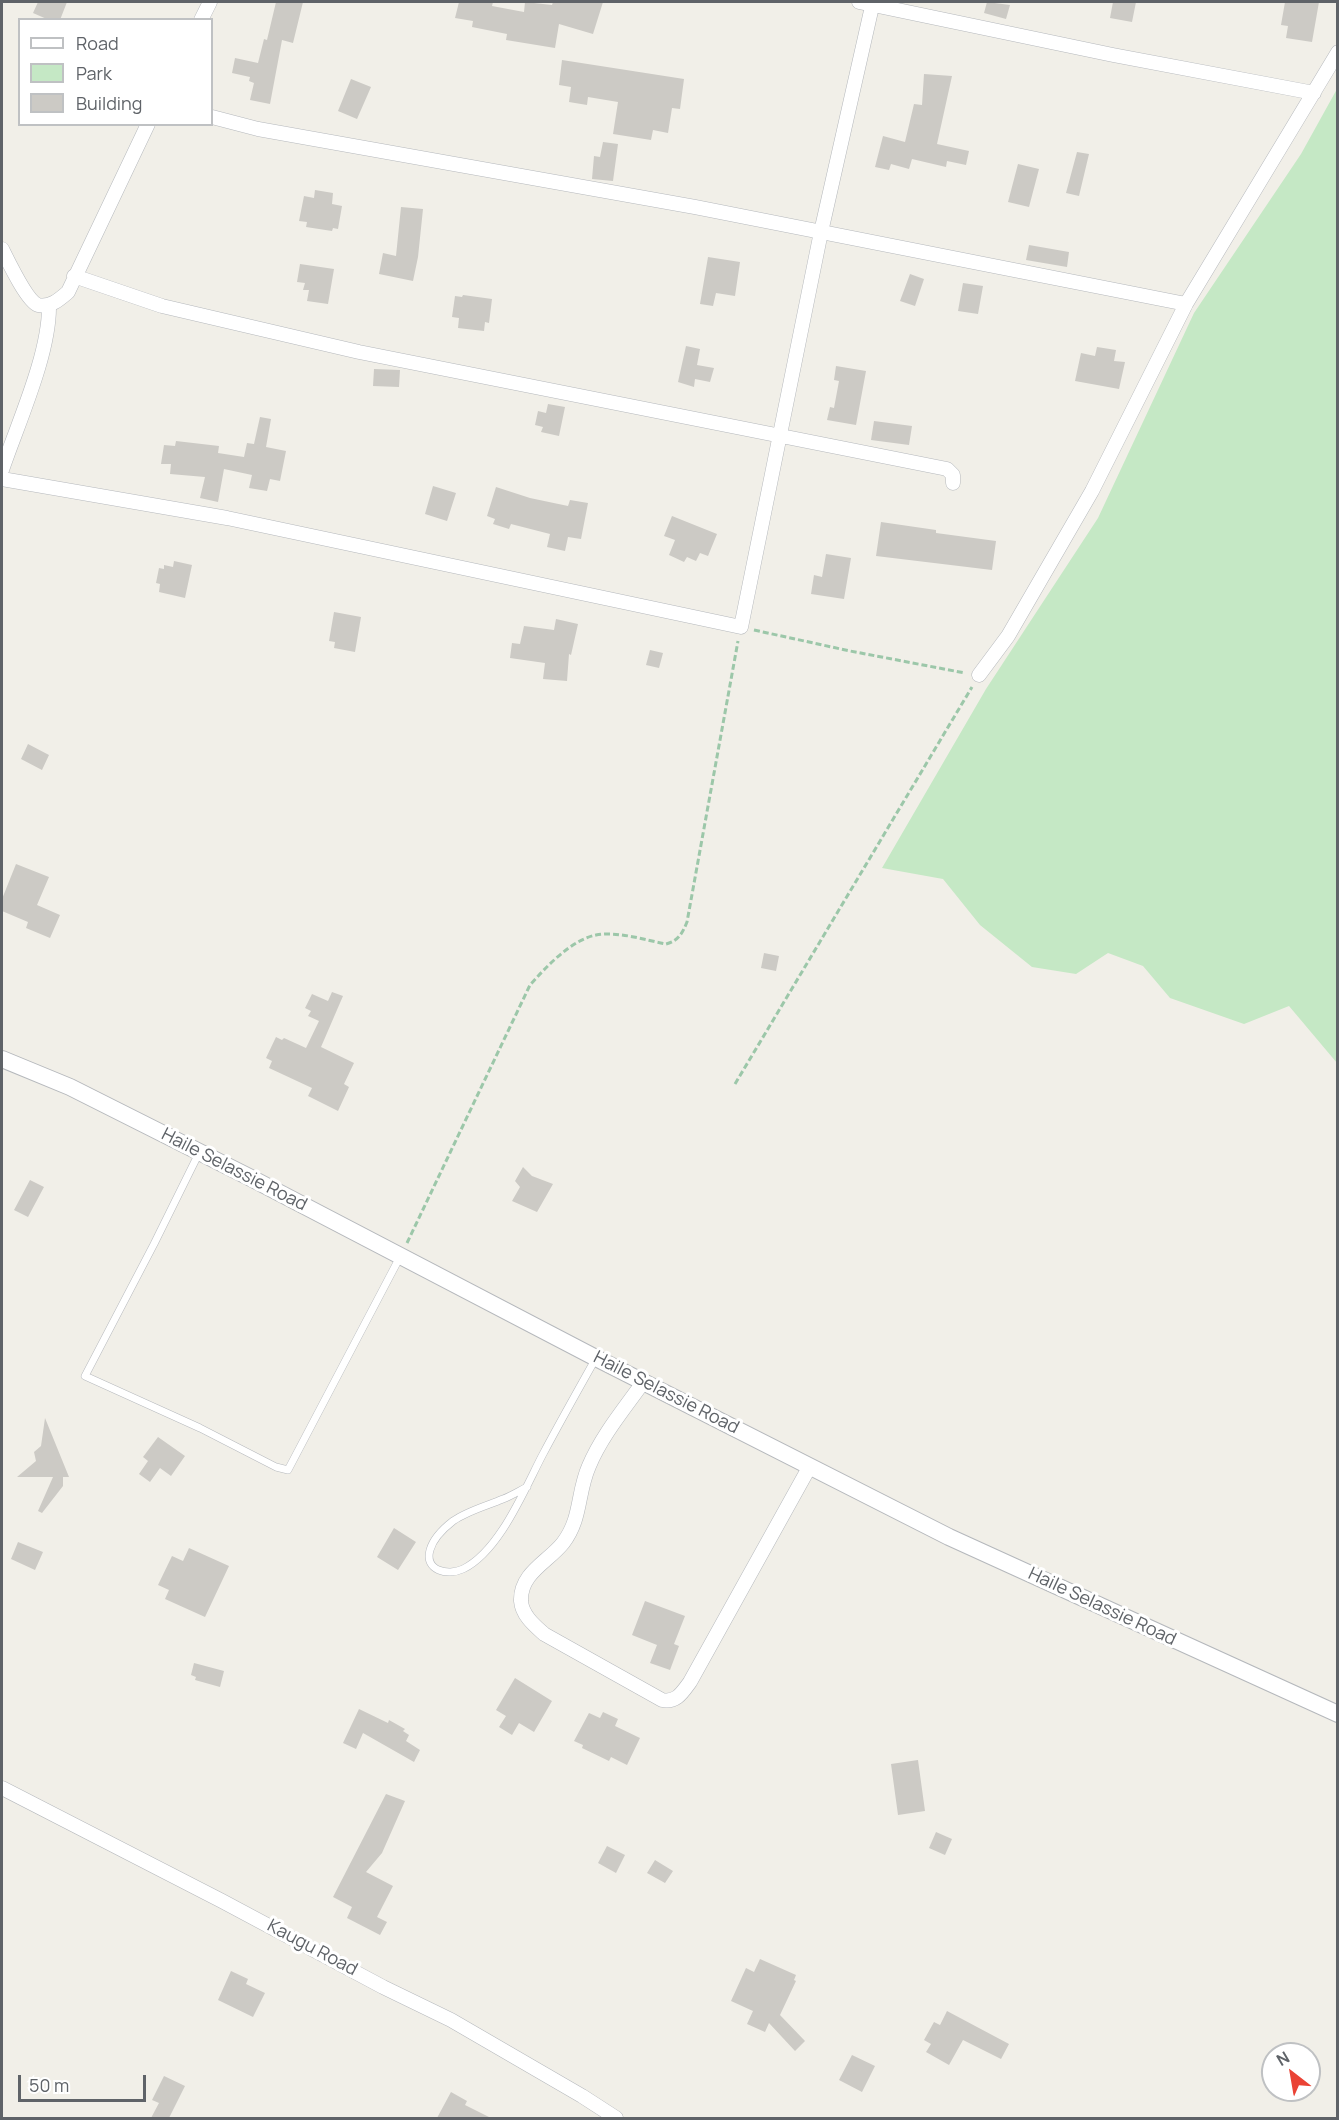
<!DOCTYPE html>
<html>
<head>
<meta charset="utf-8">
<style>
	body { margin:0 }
	#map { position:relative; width:1339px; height:2120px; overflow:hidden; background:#f1efe8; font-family:Manrope,sans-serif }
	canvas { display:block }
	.frame { position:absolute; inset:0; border:3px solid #5f6368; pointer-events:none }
	.legend { position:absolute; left:18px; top:18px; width:195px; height:108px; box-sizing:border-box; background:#fff; border:2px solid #bfc1c3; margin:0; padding:8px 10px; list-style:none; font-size:18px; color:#5f6368 }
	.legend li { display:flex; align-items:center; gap:12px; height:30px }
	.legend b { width:30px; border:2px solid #bfc1c3 }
	.north { position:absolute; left:1261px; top:2042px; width:60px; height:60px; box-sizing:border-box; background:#fff; border:2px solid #bfc1c3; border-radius:50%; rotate:329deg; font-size:16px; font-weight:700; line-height:24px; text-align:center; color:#5f6368 }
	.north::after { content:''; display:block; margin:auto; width:21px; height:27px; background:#ea4335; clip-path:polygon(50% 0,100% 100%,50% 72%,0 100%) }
	.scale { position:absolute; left:18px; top:2075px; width:128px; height:27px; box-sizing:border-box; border:3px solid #5f6368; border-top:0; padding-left:8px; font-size:18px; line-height:21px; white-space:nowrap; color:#5f6368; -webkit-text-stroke:4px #fff; paint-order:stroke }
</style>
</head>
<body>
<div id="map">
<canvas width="1339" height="2120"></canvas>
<div class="frame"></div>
<ul class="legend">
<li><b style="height:8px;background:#fff"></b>Road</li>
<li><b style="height:16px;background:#c5e8c5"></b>Park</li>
<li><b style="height:16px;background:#cccac5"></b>Building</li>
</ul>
<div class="north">N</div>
<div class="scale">50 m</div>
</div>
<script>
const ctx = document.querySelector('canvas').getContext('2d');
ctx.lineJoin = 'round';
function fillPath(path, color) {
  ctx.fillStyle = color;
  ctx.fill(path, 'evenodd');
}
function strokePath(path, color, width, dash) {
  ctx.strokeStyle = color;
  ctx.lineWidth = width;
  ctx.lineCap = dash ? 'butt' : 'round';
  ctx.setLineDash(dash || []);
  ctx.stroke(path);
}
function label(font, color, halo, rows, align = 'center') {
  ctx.font = font + ' Manrope,sans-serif';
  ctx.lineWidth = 6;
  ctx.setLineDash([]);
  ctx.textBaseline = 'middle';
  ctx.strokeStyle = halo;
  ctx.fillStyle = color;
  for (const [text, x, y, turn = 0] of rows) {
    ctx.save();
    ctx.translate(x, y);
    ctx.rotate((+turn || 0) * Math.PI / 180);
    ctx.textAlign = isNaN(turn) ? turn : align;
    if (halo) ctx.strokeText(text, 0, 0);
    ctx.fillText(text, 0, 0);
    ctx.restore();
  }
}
const green = new Path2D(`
	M1337,89v974l-48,-57 -45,18 -74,-26 -27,-32 -35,-13 -32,21 -44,-7 -52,-42 -37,-46 -61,-11 104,-179 112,-171 96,-205 107,-159z`);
const building = new Path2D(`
	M38,2h29l-7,18h-11l-16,-7z
	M276,2h27l-10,41 -11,-3 -12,64 -20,-4 4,-17 -5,-2 1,-4 -18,-4 3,-15 23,5 6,-24 3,1z
	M459,2h34l-1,4 32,6 1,-10 27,3 1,-3h50l-10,32 -34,-10 -4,24 -49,-8 1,-6 -35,-7 1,-6 -18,-3z
	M987,2l23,3 -4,14 -22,-6z
	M1113,2h23l-4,20 -22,-4z
	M1285,2h34l-7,40 -26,-4 2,-12 -7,-1z
	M562,60l122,19 -4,30 -8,-1 -4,25 -15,-3 -2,10 -38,-6 5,-32 -30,-5 -1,8 -18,-3 2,-15 -12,-2z
	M924,74l28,2 -15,68 32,7 -3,14 -19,-4 -1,6 -34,-8 -3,10 -18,-5 -2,6 -14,-3 8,-31 22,6 9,-38 8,1z
	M351,79l20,8 -14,32 -19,-8z
	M603,142l15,2 -5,37 -21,-2 2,-23 6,1z
	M1077,152l12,2 -10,42 -13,-3z
	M1018,164l21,5 -10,38 -21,-5z
	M315,190l18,3 -1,11 10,2 -4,23 -5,-1 -1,3 -26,-4 1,-5 -8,-1 5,-25 10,2z
	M401,207l22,2 -5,48 -5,24 -34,-7 4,-21 13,3z
	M1029,245l40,7 -2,15 -41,-7z
	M708,257l32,5 -5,34 -19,-3 -3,13 -13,-2z
	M300,264l34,5 -6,35 -21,-3 2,-11h-6l2,-7 -8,-1z
	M910,274l14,5 -9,27 -15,-5z
	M963,283l20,3 -5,28 -20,-3z
	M463,295l29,4 -3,24 -4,-1 -1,9 -26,-3 1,-10 -7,-1 3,-21 7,1z
	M686,346l14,3 -3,16 17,3 -4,14 -15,-3 -1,8 -16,-5z
	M1097,347l19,3 -2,11 11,1 -6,27 -44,-8 6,-28 14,3z
	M836,366l30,5 -10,54 -29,-5 3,-13 4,1 5,-27 -5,-1z
	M374,369l26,1 -1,17 -26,-1z
	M548,404l17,3 -6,29 -18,-4 2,-5 -8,-2 3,-14 8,2z
	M260,417l11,2 -5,28 20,4 -6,30 -10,-2 -3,12 -18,-3 3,-13 -28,-6 -6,33 -18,-4 5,-21 -35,-3 1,-10h-10l3,-19 11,1 1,-5 43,5 -1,7 26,4 3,-14 7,1z
	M874,421l38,5 -3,19 -38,-5z
	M433,486l23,7 -9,28 -22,-7z
	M496,487l34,11 38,8 2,-6 18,3 -7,36 -13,-2 -3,14 -18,-4 3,-13 -39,-10 -2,5 -16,-5 2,-5 -8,-3z
	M672,516l45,18 -9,22 -8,-3 -4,8 -9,-4 -3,5 -15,-7 6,-15 -11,-4z
	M881,522l55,8v3l60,8 -4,29 -116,-14z
	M826,554l25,4 -7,41 -33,-5 3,-19 8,2z
	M174,561l18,4 -7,33 -26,-6 1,-8 -4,-1 3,-15 5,1v-4l9,2z
	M334,612l27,5 -6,35 -21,-4 1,-6 -6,-1z
	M556,619l22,5 -7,31 -2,-1 -2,27 -24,-2 2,-16 -35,-5 2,-15 8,1 4,-18 30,4z
	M650,650l13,3 -4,15 -13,-3z
	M28,744l21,11 -7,15 -21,-11z
	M16,864l33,13 -12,28 23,10 -10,23 -24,-10 2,-6 -26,-11v-12z
	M764,953l15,3 -3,15 -15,-3z
	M332,992l11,4 -22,51 33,16 -10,21 5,3 -11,24 -30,-15 4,-8 -43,-20 3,-7 -6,-3 10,-21 6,3 2,-2 22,10 13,-27 -11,-5 3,-5 -6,-3 7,-14 16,7z
	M523,1167l9,9 21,8 -16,28 -25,-11 8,-14 -5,-6z
	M30,1180l14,7 -16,30 -14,-7z
	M45,1418l24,59h-6v9l-21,27 -4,-2 15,-34h-36l19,-16 -2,-9 7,-6z
	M158,1437l27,19 -14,20 -11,-8 -10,14 -11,-8 9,-13 -5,-4z
	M394,1528l22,14 -18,28 -21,-13z
	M18,1542l25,10 -8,18 -24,-11z
	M189,1548l40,18 -24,51 -40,-18 4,-9 -11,-5 14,-29 11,5z
	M645,1601l40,15 -11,28 5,2 -9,24 -20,-7 7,-18 -25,-10z
	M194,1663l30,8 -4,16 -25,-7 1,-3 -5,-2z
	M515,1678l37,23 -18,31 -15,-9 -7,12 -13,-8 7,-11 -10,-6z
	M359,1709l29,14 1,-3 16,9 -2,2 6,4 -3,6 14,9 -6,12 -51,-29 -7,16 -13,-6z
	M603,1712l15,7 -3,7 25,12 -13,27 -16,-8 -2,4 -27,-13 1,-3 -9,-4 15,-28 11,5z
	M918,1760l7,51 -27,4 -7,-51z
	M386,1794l19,7 -23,52 -16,19 27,14 -16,31 10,5 -7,13 -33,-17 5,-11 -19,-10z
	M936,1832l16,7 -7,16 -16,-7z
	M607,1846l18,9 -9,18 -18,-10z
	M655,1860l18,11 -8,12 -18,-10z
	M760,1959l36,16 -2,5 2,1 -16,34 25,26 -10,10 -26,-28 -4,9 -18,-8 6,-13 -22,-10 15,-33 8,4z
	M231,1971l17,8 -2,5 19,9 -12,24 -35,-17z
	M947,2011l62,33 -8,15 -38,-19 -14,25 -23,-13 5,-8 -7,-4 10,-18 6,3z
	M852,2055l23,11 -13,26 -23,-12z
	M164,2076l21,10 -16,32h-18l8,-15 -7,-3z
	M451,2092l16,9 -2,4 26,13h-54z`);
const path = new Path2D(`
	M754,630l96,21 115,22
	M735,1084l237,-397
	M407,1243l123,-258c16,-18 41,-45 66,-50 22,-4 49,5 70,9 12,-3 16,-10 21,-22l51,-281`);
const service = new Path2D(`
	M199,1153l-45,91 -69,132 115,52 76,39 12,3 113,-215
	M527,1487c-8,4 -16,9 -24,12 -17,7 -36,12 -50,22 -9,7 -20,18 -23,29 -6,21 18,26 33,19 37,-18 62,-81 80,-115 17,-32 35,-64 53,-96`);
const minor = new Path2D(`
	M859,2l254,53 201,38
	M201,20l9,-18
	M212,117l46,12 437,78 491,97
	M2,249c6,12 25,52 36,56 12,3 22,-6 30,-13l80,-168
	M74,276l88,30 197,46 588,117 6,6v8
	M2,470c16,-47 48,-117 47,-165
	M2,479l225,39 514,109 80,-395 52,-230
	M979,675l29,-39 84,-145 94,-187 152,-252
	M644,1381c-19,27 -42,54 -55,85 -12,27 -7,52 -26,77 -15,19 -43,30 -42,58 1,14 13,24 23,33l118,66c14,3 20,-7 28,-18l120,-216
	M2,1788l220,113 161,86 68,33 131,76 34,22`);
const tertiary = new Path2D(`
	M2,1059l68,28 179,90 347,181 353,179 389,177`);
const streetNames = [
	["Haile Selassie Road",234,1170,27],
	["Haile Selassie Road",666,1393,27],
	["Haile Selassie Road",1102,1607,25],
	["Kaugu Road",312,1948,28]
];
fillPath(green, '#c5e8c5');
fillPath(building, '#cccac5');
strokePath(service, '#b5b8bc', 8);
strokePath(minor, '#b5b8bc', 15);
strokePath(tertiary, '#b5b8bc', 18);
strokePath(path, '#9cc7a9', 3, [6, 3]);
strokePath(service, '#fff', 7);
strokePath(minor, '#fff', 14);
strokePath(tertiary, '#fff', 16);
label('18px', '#5f6368', '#fff', streetNames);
</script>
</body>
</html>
